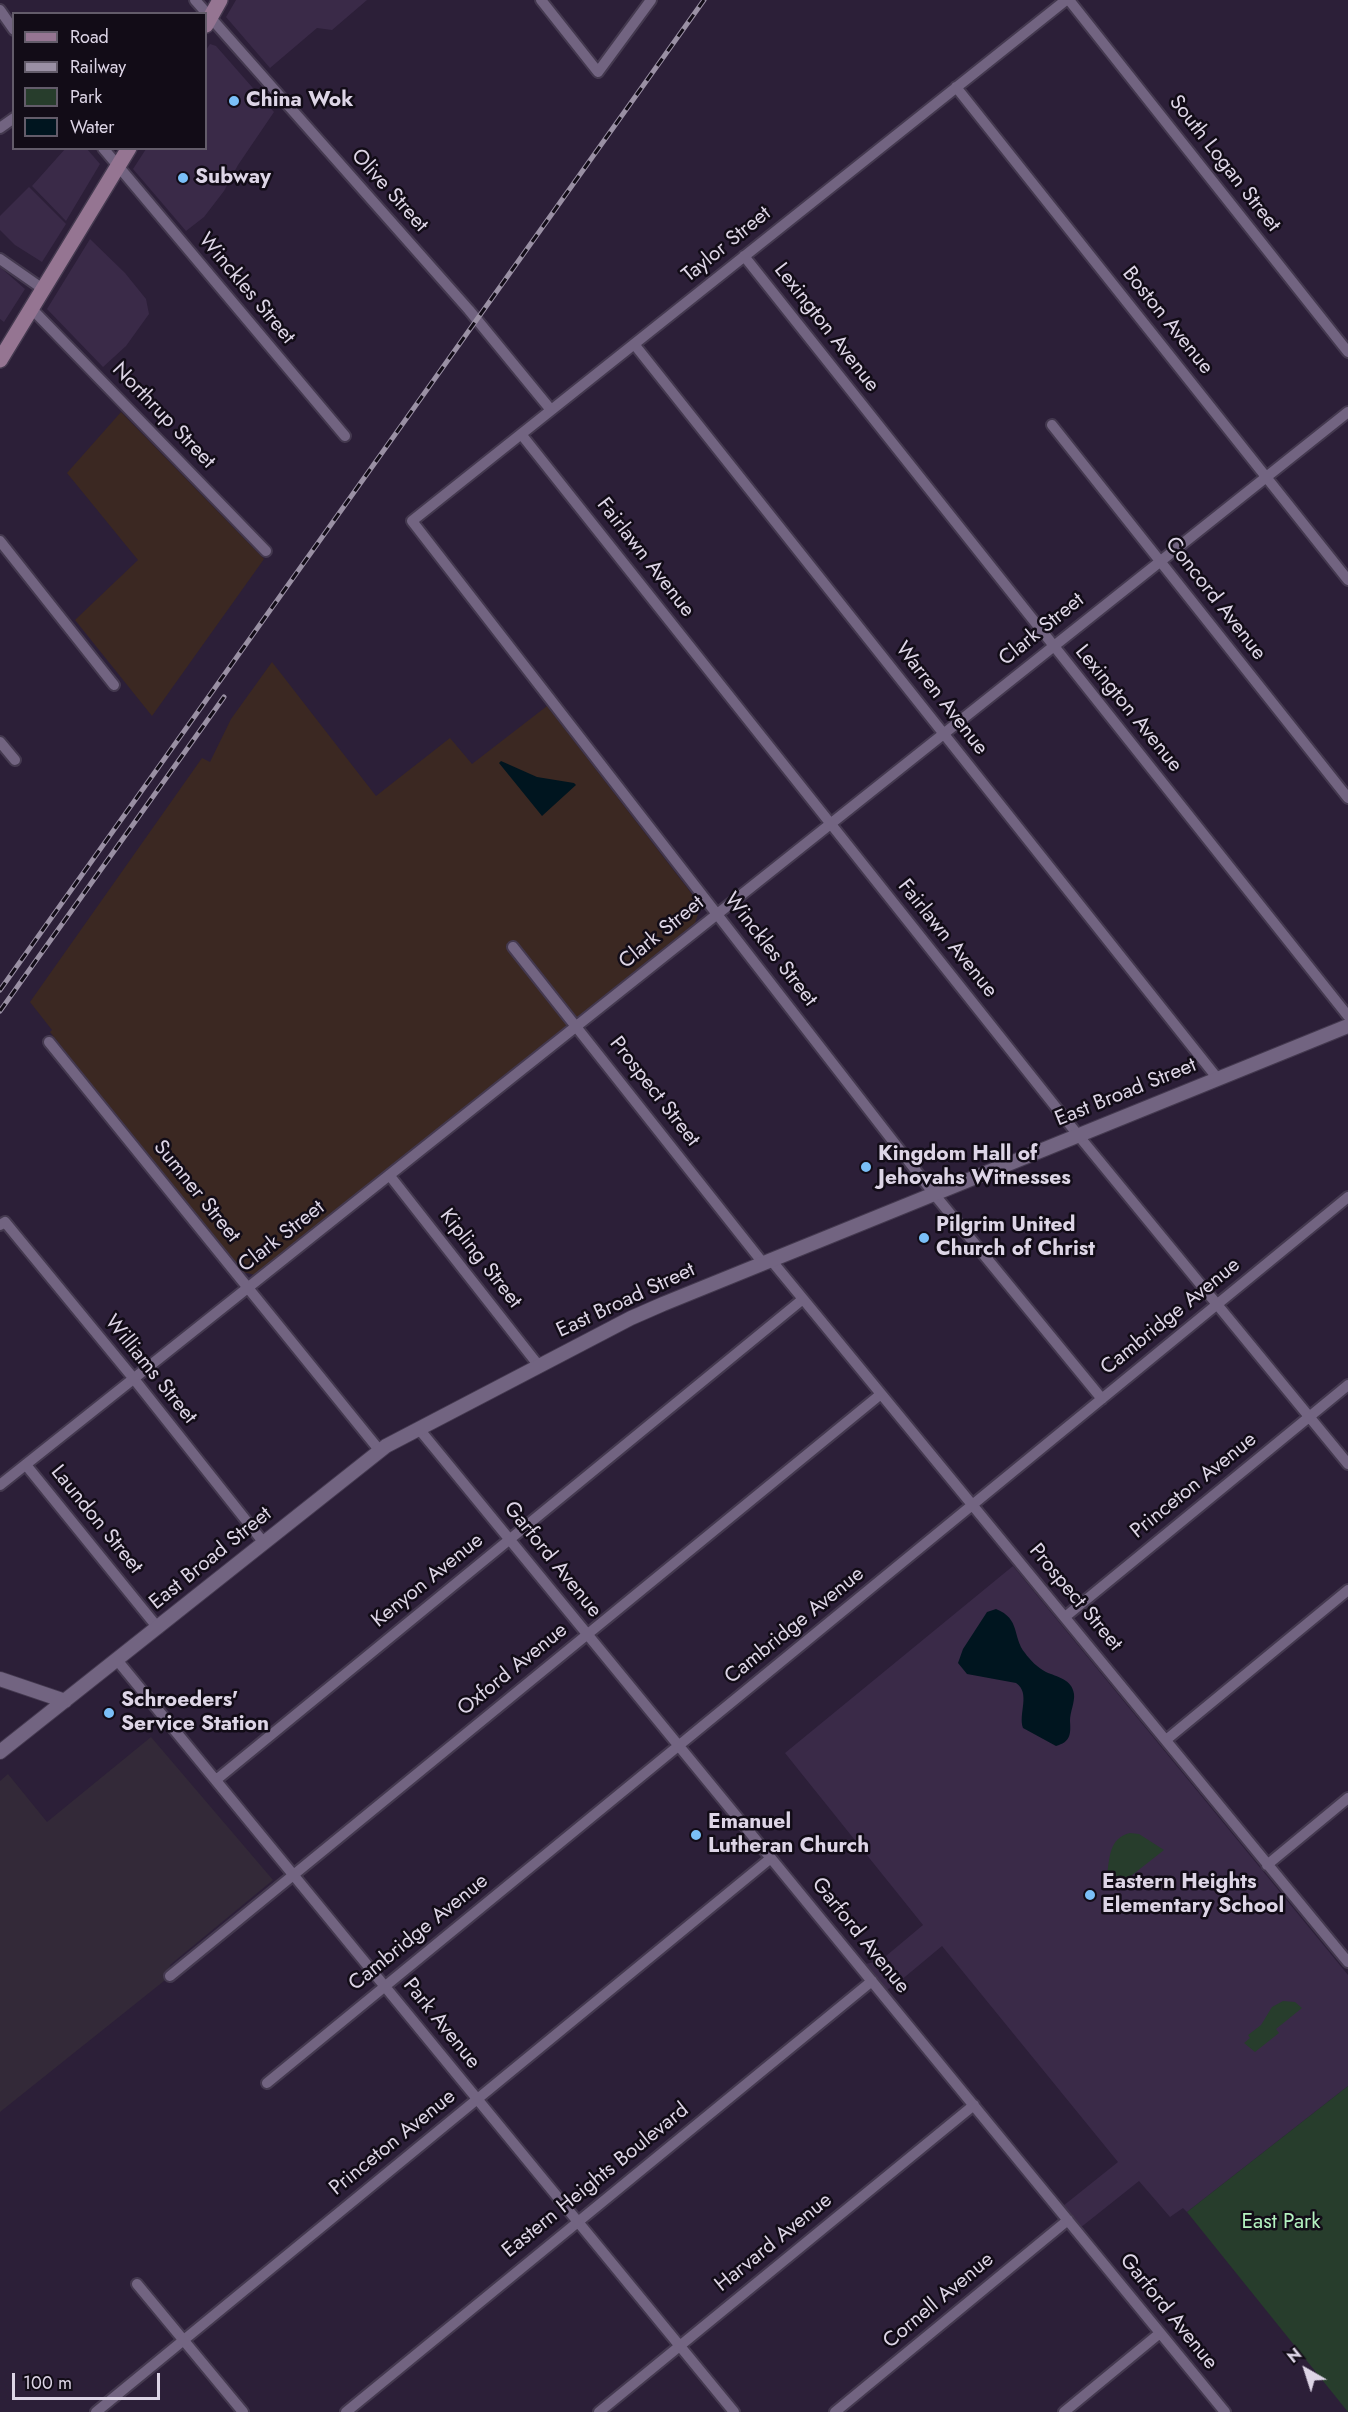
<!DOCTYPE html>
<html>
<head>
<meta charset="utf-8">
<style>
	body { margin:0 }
	#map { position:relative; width:1348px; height:2412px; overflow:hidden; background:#2c1f38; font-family:Jost,sans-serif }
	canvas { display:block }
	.legend { position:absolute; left:12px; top:12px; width:195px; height:138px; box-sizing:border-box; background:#120c17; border:2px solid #635c6a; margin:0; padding:8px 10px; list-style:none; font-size:18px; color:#ddd5e6 }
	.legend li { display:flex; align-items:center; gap:12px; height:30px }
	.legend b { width:30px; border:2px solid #635c6a }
	.north { position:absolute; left:1276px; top:2340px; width:60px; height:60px; -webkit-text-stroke:4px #120c17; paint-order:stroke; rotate:321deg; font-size:16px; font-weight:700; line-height:24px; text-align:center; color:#ddd5e6 }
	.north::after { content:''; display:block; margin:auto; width:21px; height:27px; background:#ddd5e6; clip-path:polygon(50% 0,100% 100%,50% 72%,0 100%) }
	.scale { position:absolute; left:12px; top:2373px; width:148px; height:27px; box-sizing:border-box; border:3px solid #ddd5e6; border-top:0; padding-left:8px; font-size:18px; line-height:21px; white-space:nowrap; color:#ddd5e6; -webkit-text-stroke:4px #120c17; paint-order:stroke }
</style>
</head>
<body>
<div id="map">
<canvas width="1348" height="2412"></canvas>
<ul class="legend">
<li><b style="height:8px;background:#957592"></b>Road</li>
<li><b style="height:8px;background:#9a90a4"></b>Railway</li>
<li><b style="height:16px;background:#273d2c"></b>Park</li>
<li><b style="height:16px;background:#00151f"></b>Water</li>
</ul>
<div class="north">N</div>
<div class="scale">100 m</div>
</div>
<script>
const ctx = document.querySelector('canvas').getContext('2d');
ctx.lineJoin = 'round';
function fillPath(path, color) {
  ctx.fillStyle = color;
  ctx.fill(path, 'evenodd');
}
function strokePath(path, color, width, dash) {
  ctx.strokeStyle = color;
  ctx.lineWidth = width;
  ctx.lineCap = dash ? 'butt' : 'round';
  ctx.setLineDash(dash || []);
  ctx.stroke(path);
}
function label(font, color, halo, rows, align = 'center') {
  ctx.font = font + ' Jost,sans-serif';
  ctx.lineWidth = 5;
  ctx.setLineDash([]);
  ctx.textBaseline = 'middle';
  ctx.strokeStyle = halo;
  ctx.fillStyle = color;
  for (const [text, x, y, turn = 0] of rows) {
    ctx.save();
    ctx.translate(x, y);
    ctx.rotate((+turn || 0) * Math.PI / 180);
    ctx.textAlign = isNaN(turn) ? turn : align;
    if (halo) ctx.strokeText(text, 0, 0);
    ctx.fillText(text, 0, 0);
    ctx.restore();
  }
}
const built = new Path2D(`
	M236,0h131l-35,30 -15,-2 -47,40 -44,-51z
	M210,44l6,2 58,66 -36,53 -14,26 -20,26 -18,14 -53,-62 13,-20 60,-1v-98z
	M65,149h22l13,15 -34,57 -34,-35z
	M29,187l37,37 -24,38 -27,-17 -15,-15v-14z
	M90,239l35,34 21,26 3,15 -23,32 -23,21 -56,-58z
	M0,267l25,22 -21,33 -4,-3z
	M1013,1566l335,409v111l-161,126 -4,-4 -13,9 -31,-36 -59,47 -17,-22 55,-44 -176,-216 -48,40 -8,4 -21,-26 15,-3 43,-36 -138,-172z`);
const industrial = new Path2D(`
	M121,412l143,147 -112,157 -77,-96 63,-60 -71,-87z
	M272,662l104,134 74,-58 22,26 75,-58 148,192 5,10 -5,15 -440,352 -12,-3 -66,-79 -127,-161 2,-2 -22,-28 172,-244 8,4 21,-43z`);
const medical = new Path2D(`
	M151,1737l122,143 -103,85 -1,12 -169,135v-331l8,-7 39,48z`);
const green = new Path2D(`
	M1130,1833l9,1 25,16 -47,37 -10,-12c3,-18 2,-37 23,-42z
	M1283,2001l12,1 7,6 -26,21 3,4 -24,19 -11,-9 6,-5 -2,-3 13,-10 11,-18z
	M1348,2086v326l-161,-200z`);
const water = new Path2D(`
	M501,761l36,16 37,6 2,2 -34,31 -43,-53z
	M996,1609c25,10 16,28 29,44 5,7 13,15 21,19 11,5 26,7 28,22 1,8 -4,18 -4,27 1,14 0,21 -14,25l-33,-18c-5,-14 8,-35 -7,-45l-49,-9 -9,-11 5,-14 24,-37z`);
const minor = new Path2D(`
	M195,0l274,310 82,100
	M541,0l57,72 53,-72
	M1066,0l-654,521 522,673 168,205
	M1069,0l279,352
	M0,10l14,20
	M956,87l392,493
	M0,128l14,-10
	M103,148l242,288
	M744,256l604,760
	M0,259l43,30
	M31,308l235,243
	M634,344l584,735
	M1052,425l296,373
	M521,434l557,701 270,329
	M0,541l114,144
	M0,742l15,18
	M513,947l250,316
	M49,1042l331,409
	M390,1176l149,190
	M0,1225l5,-3 129,157 130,164
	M771,1260l577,702
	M419,1429l806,983
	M26,1465l132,163
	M0,1485l1348,-1073
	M1065,1617l283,-232
	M117,1660l617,752
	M1166,1740l182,-150
	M216,1780l587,-481
	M1267,1865l81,-67
	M170,1976l711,-582
	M267,2083l1081,-886
	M137,2284l106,128
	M96,2412l675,-554
	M346,2412l526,-431
	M599,2412l375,-307
	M835,2412l233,-192
	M1064,2412l96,-79`);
const tertiary = new Path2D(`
	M0,1679l65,22
	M0,1752l386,-306 245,-128 32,-14 685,-278`);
const secondary = new Path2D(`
	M206,25l14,-25
	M0,360l129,-212`);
const rail = new Path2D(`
	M0,990l704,-990
	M0,1011l224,-314`);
const markers = [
	[234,101,6,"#7abff8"],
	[183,178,6,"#7abff8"],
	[866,1167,6,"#7abff8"],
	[924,1238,6,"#7abff8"],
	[109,1713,6,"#7abff8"],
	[696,1835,6,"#7abff8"],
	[1090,1895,6,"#7abff8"]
];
const poiNames = [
	["China Wok",246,101],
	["Subway",195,178],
	["Kingdom Hall of",878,1155],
	["Jehovahs Witnesses",878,1179],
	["Pilgrim United",936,1226],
	["Church of Christ",936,1250],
	["Schroeders'",121,1701],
	["Service Station",121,1725],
	["Emanuel",708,1823],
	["Lutheran Church",708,1847],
	["Eastern Heights",1102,1883],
	["Elementary School",1102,1907]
];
const streetNames = [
	["South Logan Street",1224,164,52],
	["Olive Street",389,191,48],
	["Taylor Street",727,245,-39],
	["Winckles Street",246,289,50],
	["Boston Avenue",1167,321,51],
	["Lexington Avenue",826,328,52],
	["Northrup Street",163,416,46],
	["Fairlawn Avenue",645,558,52],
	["Concord Avenue",1215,599,52],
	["Clark Street",1042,630,-39],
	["Warren Avenue",941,699,52],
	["Lexington Avenue",1128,709,51],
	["Clark Street",662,933,-39],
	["Fairlawn Avenue",947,939,51],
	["Winckles Street",770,950,52],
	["Prospect Street",654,1092,52],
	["East Broad Street",1126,1093,-22],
	["Sumner Street",196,1192,51],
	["Clark Street",282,1237,-38],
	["Kipling Street",480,1259,52],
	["East Broad Street",626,1301,-25],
	["Cambridge Avenue",1171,1317,-39],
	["Williams Street",150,1370,51],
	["Princeton Avenue",1194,1486,-39],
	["Laundon Street",96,1520,51],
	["East Broad Street",211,1559,-39],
	["Garford Avenue",552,1560,51],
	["Kenyon Avenue",428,1581,-39],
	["Prospect Street",1075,1598,50],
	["Cambridge Avenue",795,1626,-39],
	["Oxford Avenue",513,1670,-39],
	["Cambridge Avenue",419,1933,-39],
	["Garford Avenue",860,1936,51],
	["Park Avenue",441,2024,51],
	["Princeton Avenue",393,2143,-39],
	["Eastern Heights Boulevard",596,2181,-39],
	["Harvard Avenue",774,2243,-39],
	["Cornell Avenue",939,2301,-40],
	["Garford Avenue",1168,2312,51]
];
const parkNames = [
	["East Park",1281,2223]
];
fillPath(built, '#3a2a48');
fillPath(industrial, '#3b2822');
fillPath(medical, '#332938');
fillPath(green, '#273d2c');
fillPath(water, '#00151f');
strokePath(minor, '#44394f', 14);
strokePath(tertiary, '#44394f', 16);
strokePath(secondary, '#44394f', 18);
strokePath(minor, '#726481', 10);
strokePath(tertiary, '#726481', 14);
strokePath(secondary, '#957592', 15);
strokePath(rail, '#9a90a4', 5);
strokePath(rail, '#120c17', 3, [9]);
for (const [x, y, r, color] of markers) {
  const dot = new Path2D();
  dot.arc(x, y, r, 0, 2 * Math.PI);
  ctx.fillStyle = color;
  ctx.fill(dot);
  strokePath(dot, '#120c17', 2);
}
label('bold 21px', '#ddd5e6', '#120c17', poiNames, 'left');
label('21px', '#ddd5e6', '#120c17', streetNames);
label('21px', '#b4f2c0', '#120c17', parkNames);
</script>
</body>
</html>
